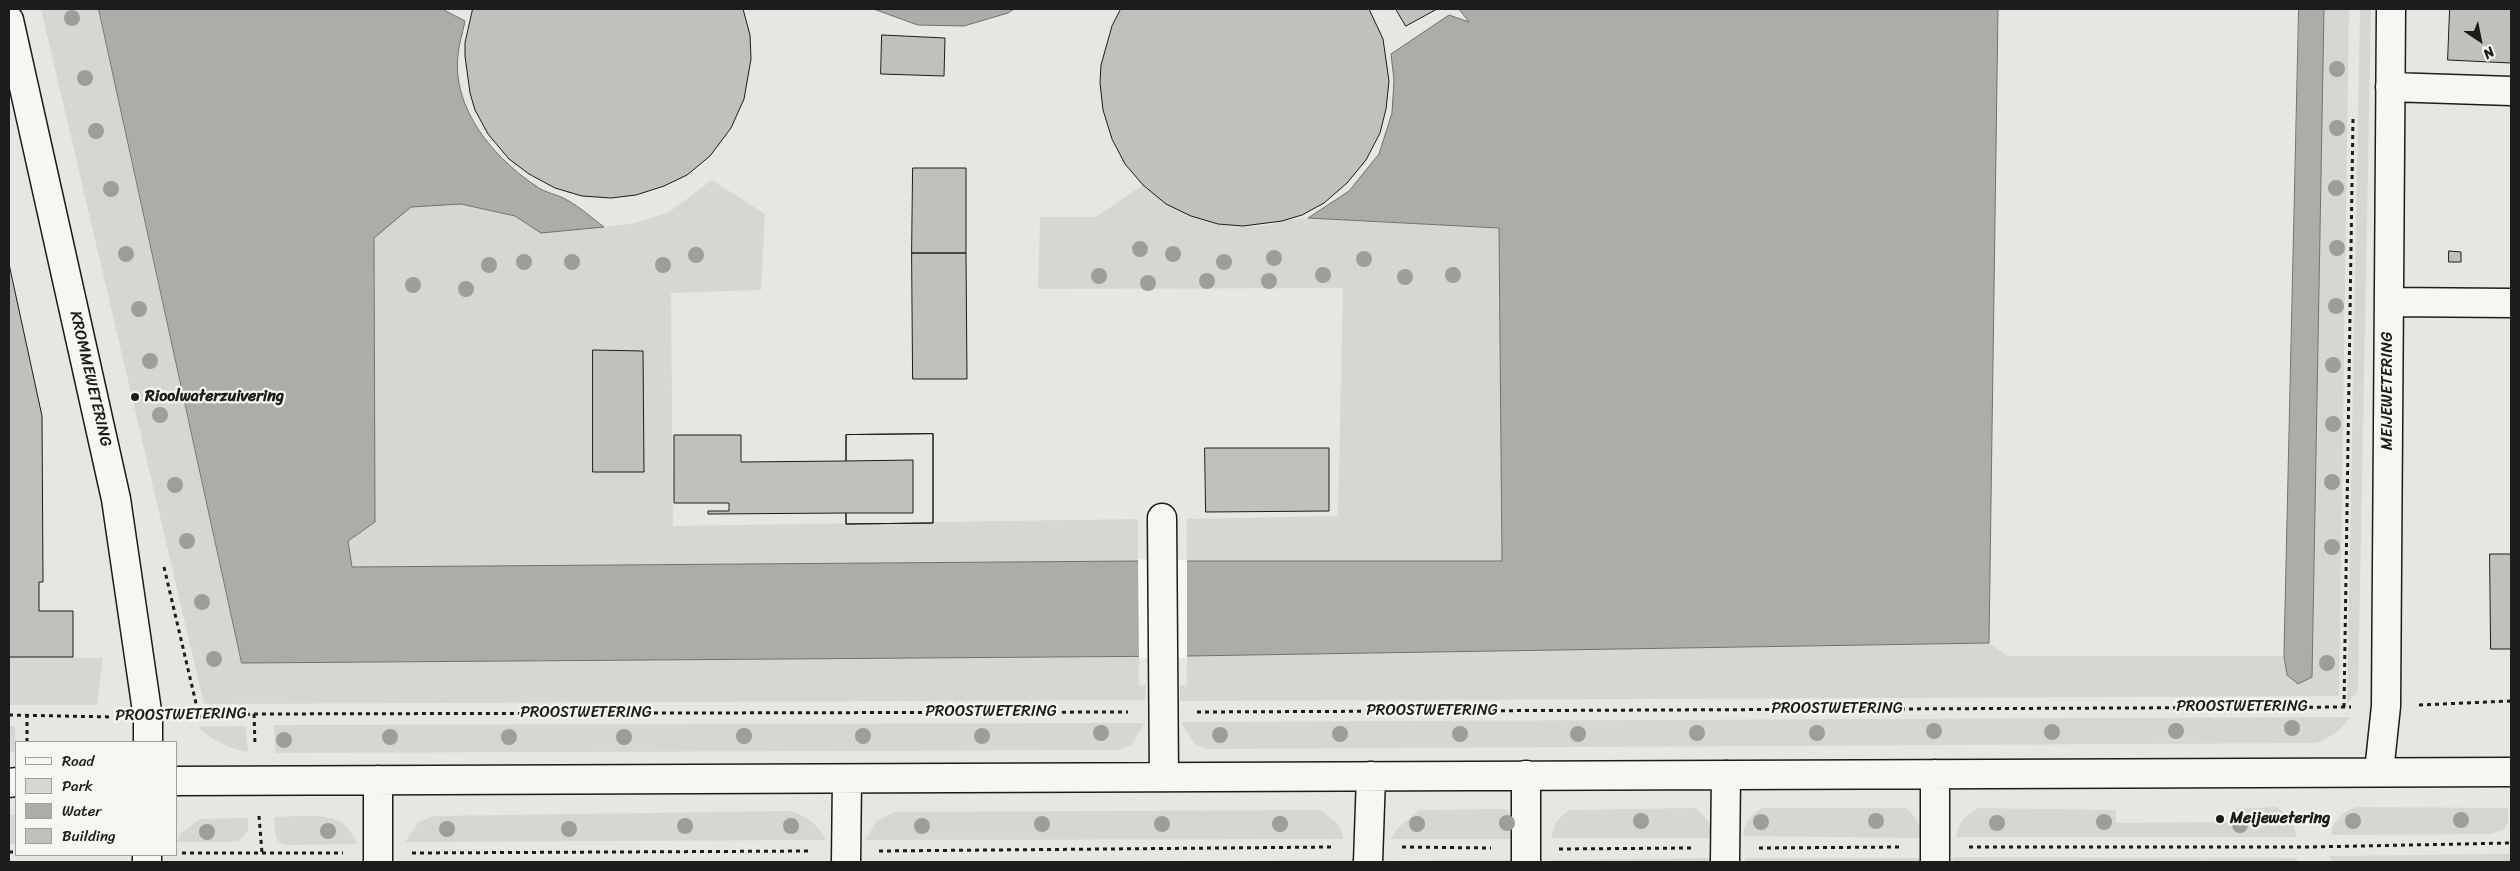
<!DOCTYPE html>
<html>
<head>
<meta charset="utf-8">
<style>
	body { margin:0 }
	#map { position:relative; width:2520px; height:871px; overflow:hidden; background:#f6f6f2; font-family:Sriracha,sans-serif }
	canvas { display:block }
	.frame { position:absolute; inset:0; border:10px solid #1c1c1c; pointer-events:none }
	.legend { position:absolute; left:15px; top:741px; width:162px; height:115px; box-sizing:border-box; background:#f6f6f2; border:1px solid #9f9f9c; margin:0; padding:6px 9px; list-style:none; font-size:15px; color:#1c1c1c }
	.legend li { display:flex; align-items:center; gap:10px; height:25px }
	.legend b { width:25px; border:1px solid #9f9f9c }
	.north { position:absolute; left:2455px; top:15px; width:50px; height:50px; -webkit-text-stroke:4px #f6f6f2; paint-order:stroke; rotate:146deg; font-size:14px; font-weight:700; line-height:20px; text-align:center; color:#1c1c1c }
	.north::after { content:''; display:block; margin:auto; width:18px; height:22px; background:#1c1c1c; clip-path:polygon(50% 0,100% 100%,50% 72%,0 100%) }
</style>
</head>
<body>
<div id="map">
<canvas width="2520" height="871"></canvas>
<div class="frame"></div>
<ul class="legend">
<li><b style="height:6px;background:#f6f6f2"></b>Road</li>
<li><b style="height:14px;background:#d6d6d2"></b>Park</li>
<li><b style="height:14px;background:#acaca9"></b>Water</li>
<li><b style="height:14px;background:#c0c0bd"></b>Building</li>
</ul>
<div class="north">N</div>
</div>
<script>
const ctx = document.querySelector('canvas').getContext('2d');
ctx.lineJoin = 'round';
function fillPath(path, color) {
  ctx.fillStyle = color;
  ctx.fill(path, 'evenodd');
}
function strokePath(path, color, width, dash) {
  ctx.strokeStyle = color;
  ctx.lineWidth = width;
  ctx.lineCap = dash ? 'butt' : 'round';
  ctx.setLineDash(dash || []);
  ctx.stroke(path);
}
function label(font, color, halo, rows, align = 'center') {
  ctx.font = font + ' Sriracha,sans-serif';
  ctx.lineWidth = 4.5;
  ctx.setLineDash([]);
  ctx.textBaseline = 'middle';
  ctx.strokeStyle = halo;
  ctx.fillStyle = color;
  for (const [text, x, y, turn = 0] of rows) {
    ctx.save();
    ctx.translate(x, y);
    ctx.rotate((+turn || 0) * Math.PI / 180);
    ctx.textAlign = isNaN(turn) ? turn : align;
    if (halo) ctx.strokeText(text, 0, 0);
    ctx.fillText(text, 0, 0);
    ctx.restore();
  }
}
const built = new Path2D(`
	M9,9h2502v853h-2502zM16,742h160v113h-160z`);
const green = new Path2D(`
	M41,9h58l143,654 897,-7v29h7l-1,15 -941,4z
	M2324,9h25l-10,687 -1159,5v-16h7v-29l802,-13 19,13h276l3,19 11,9 14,-7z
	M2360,9h11l-13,682 -11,13z
	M712,180l53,34 -4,76 -90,3 2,233 465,-7v42l-787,6 -3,-26 27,-19 -1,-284 37,-31 50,-3 54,12 26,17 90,-9 37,-11z
	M1143,185c32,28 72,46 116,41 17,-2 32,-8 49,-8l191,10 3,333 -315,2v-44l151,-3 5,-228 -305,1 2,-72h56z
	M9,657l94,1 -6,47h-88z
	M2350,717c-9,13 -18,20 -34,26l-1108,6 -13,-5 -14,-22z
	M1145,723l-14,22 -12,5 -844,3 -1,-28z
	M9,726h6l1,26h-7z
	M242,726l4,1 2,25c-21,-4 -34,-11 -50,-25z
	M2276,807c13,8 17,15 21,30h-341c3,-16 9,-21 22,-29l138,2v13l117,-1 1,-13z
	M2356,807l152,1v14l-5,8 -13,4 -159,1c3,-16 10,-21 25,-28z
	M1695,808c11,9 17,15 19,30h-162c1,-14 6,-20 18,-28z
	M1761,808h145c11,9 14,17 16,30l-179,-2c2,-14 7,-20 18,-28z
	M1506,809l10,10 6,20h-131l7,-11 21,-18z
	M1321,810l19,16 3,13 -478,1 12,-19 17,-9z
	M791,811c17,6 27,14 35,29l-421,2 13,-19 16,-7z
	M9,815h7v29h-7z
	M275,817c32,0 69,-10 82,27l-71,1c-14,-4 -11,-15 -11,-28z
	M248,818v13l-10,11h-62l4,-8 20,-15z
	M2511,854v8h-178l-4,-6z
	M1953,857l344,1v4h-344z
	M1711,858v4h-158v-2z
	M1745,858h177v4h-177z
	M1351,860l1,2h-441z
	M1385,860h137l-1,2z`);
const water = new Path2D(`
	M99,9h343l23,12c-2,11 -6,22 -7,34 -6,54 36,103 78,131 9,7 21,8 31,14 13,7 25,18 37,27l-63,6 -26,-17 -54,-12 -50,3 -37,31 1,284 -27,19 4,26 786,-6h364l-3,-333 -191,-10 41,-27 30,-37 13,-41 2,-33 -3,-26 58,-39 20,7 -10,-13h539l-9,634 -802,13 -945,7z
	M874,9h140l-6,4 -44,13 -46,-1z
	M2299,9h25l-12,668 -14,7 -11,-9 -3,-19z`);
const pier = new Path2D(`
	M1138,559l49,1v98h-48z`);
const building = new Path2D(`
	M473,9h270l7,26 1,24 -7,40 -13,29 -21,28 -23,19 -23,11 -28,9 -25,3 -29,-2 -27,-8 -26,-14 -20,-15 -21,-25 -13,-24 -5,-17 -5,-37v-13z
	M1121,9h248l14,30 6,42 -3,28 -6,24 -14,27 -19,23 -23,20 -22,12 -20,6 -39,5 -25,-2 -27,-8 -25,-12 -23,-19 -18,-21 -13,-25 -9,-29 -3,-27 1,-18 11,-39z
	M1396,9h41l-31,17z
	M2450,9h61v54l-63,-3z
	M882,35l63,3 -1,38 -63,-2z
	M913,168h53v85h-54z
	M2449,251l12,1v10h-12z
	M912,253h54l1,126h-54z
	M9,264l33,152 1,166h-4v29h34v46h-64z
	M593,350l50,1 1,121h-51z
	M933,434v89l-87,1v-11l-138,1v-3h21v-8h-55v-68h67v27l105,-1v-26z
	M933,434v89l-87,1v-11h67v-53l-67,1v-26z
	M1205,448h124v63l-123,1z
	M2490,554h21v95h-20z`);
const path = new Path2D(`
	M164,567l35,149
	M2419,705l92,-4
	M2344,707l9,-590
	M1197,712l1154,-5
	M254,714l1,31
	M9,715l104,2
	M182,717l72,-3 874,-2
	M27,742v-27
	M259,816l3,37
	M1402,847l89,1
	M1969,847h341l201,-4
	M1759,848l142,-1
	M1559,849l132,-1
	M879,851l454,-4
	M9,852h7
	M182,853h161
	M412,853l399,-2`);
const minor = new Path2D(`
	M9,20l107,479 32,219v24
	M2390,87l121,4
	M2389,302l122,1
	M1162,518l2,259
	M2379,772l7,-66 5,-697
	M1935,774v88
	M1526,775v87
	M378,780v82
	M176,781l2335,-9
	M9,783l7,-1
	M147,855v7
	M846,862l1,-83
	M1368,862l3,-86
	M1725,862l1,-87`);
const trees = [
	[72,18],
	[2337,69],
	[85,78],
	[2337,128],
	[96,131],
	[2336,188],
	[111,189],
	[2337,248],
	[1140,249],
	[126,254],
	[1173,254],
	[696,255],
	[1274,258],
	[1364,259],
	[524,262],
	[572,262],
	[1224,262],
	[489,265],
	[663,265],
	[1323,275],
	[1453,275],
	[1099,276],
	[1405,277],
	[1207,281],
	[1269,281],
	[1148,283],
	[413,285],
	[466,289],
	[2336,306],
	[139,309],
	[150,361],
	[2333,365],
	[160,415],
	[2333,424],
	[2332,482],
	[175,485],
	[187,541],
	[2332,547],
	[202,602],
	[214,659],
	[2327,663],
	[2292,728],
	[1934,731],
	[2176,731],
	[2052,732],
	[1101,733],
	[1697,733],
	[1817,733],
	[1340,734],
	[1460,734],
	[1578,734],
	[1220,735],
	[744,736],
	[863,736],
	[982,736],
	[390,737],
	[509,737],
	[624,737],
	[284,740],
	[2461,820],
	[1641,821],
	[1876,821],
	[2353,821],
	[1761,822],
	[2104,822],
	[1507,823],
	[1997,823],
	[1042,824],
	[1162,824],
	[1280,824],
	[1417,824],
	[2240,825],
	[685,826],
	[791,826],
	[922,826],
	[447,829],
	[569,829],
	[328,831],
	[207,832]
];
const markers = [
	[135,397,5,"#1c1c1c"],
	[2220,819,5,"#1c1c1c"]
];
const streetNames = [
	["KROMMEWETERING",90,379,77],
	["MEIJEWETERING",2388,391,-90],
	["PROOSTWETERING",2242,707],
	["PROOSTWETERING",1837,709],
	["PROOSTWETERING",1432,711],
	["PROOSTWETERING",991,712],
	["PROOSTWETERING",586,713],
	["PROOSTWETERING",181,715,-1]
];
const poiNames = [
	["Rioolwaterzuivering",145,397],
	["Meijewetering",2230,819]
];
fillPath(built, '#e6e6e2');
fillPath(green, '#d6d6d2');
fillPath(water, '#acaca9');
strokePath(water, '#727271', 1);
fillPath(pier, '#f6f6f2');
fillPath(building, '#c0c0bd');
strokePath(building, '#1c1c1c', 1);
strokePath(minor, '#1c1c1c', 31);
strokePath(path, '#1c1c1c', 3, [4, 4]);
strokePath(minor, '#f6f6f2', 28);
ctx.fillStyle = '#9d9d9b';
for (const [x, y] of trees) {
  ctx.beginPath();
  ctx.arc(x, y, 8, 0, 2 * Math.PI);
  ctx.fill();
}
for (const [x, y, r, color] of markers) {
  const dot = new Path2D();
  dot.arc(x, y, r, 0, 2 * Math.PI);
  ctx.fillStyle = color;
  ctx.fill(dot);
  strokePath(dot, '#f6f6f2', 2);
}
label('16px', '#1c1c1c', '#f6f6f2', streetNames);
label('bold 16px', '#1c1c1c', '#f6f6f2', poiNames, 'left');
</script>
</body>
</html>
